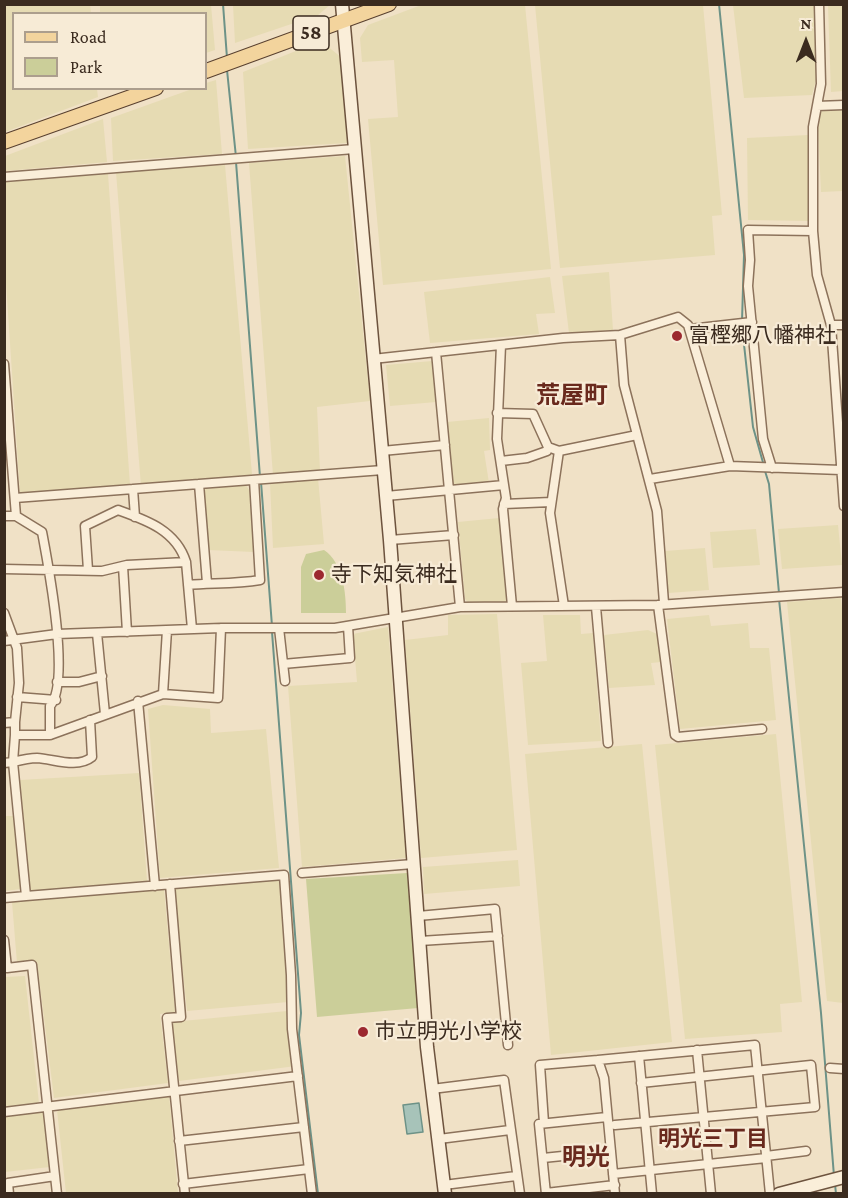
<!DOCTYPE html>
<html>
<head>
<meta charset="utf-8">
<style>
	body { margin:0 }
	#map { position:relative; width:848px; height:1198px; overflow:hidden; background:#f0e1c6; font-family:"Crimson Pro",serif }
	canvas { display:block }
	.frame { position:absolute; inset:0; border:6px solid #3b2b1f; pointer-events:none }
	.legend { position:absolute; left:12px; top:12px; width:195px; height:78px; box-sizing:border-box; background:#f7ebd6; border:2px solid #ac9e8d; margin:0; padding:8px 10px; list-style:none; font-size:18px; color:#3b2b1f }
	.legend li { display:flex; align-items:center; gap:12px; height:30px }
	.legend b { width:30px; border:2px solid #ac9e8d }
	.north { position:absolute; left:776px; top:12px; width:60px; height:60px; -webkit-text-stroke:4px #f7ebd6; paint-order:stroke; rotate:0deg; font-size:16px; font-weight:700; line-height:24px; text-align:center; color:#3b2b1f }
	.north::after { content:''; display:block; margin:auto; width:21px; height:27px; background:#3b2b1f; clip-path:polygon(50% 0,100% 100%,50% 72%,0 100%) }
</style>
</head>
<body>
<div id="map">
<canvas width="848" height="1198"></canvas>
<div class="frame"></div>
<ul class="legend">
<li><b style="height:8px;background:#f3d49d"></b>Road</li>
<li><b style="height:16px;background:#cbce99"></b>Park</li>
</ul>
<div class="north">N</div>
</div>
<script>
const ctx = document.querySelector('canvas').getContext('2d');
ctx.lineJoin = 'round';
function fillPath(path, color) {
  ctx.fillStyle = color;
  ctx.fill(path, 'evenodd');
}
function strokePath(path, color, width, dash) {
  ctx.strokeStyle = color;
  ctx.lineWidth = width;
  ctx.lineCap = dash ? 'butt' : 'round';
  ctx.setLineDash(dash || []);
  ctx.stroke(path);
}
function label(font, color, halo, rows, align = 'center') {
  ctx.font = font + ' "Crimson Pro","Noto Sans JP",serif';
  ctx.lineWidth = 4.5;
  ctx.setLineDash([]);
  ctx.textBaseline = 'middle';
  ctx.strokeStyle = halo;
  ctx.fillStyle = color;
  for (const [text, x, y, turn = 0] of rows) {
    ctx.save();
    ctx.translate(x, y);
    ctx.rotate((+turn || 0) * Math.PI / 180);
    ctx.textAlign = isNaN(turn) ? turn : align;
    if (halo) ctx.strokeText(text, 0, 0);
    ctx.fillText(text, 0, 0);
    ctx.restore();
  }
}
const farmland = new Path2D(`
	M5,4l85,1 1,8 -77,1v74l83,1 1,8 -93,35z
	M424,4l101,1 26,264 -168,16 -15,-166 30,-2 -4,-57 -32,2 -2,-24 8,-13z
	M100,5h111l4,45 -9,3v-39l-106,-1z
	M233,5v-1l97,1 -12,10 -83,28z
	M535,5h168l19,210 -10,1 3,39 -155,13z
	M733,5h81l2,75 -4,15 -68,3z
	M828,5h15v86l-12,1z
	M321,41l21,17 5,85 -99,6 -5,-77z
	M216,80l6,74 -109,7 -2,-43 81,-29 14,-1v-5z
	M820,110h23v81l-22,1 -3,-65z
	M103,119l4,43 -102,9v-15z
	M808,135l2,86 -62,-1 -1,-82z
	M345,156l25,245 -53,6 3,64 -47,4 -24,-312z
	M225,165l27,309 -7,5 -104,7 -25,-314z
	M108,174l22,311 -110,8 -15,-225v-86z
	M609,272l4,58 -44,3 -7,-57z
	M550,277l5,36 -19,1 3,20 -109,9 -6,-51z
	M432,361l4,41 -46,4 -4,-41z
	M489,418l1,32 -6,1 5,32 -36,3 -6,-64z
	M318,478l6,66 -51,4 -3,-65z
	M245,484l5,7 4,61 -46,-2 -5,-62z
	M499,518l10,81 -3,3h-38l-3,-3 -7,-77z
	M838,525l4,40 -60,4 -4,-40z
	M756,529l4,36 -47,3 -3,-36z
	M705,548l4,42 -41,3 -3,-42z
	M841,598l3,31 -1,374 -16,-2 -40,-399z
	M497,614l20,236 -96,8 -16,-218 43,-5v-20z
	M543,615h37l1,19 12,-1 8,108 -73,4 -7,-82 26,-2z
	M709,615l2,11 37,-3 2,25h19l7,72 -96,9 -13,-110z
	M388,627l18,231 -104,9 -14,-181 69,-4 -4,-48z
	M648,630l9,4 4,28 -10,1 4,22 -46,3 -5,-53z
	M163,705l47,4 1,24 55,-4 13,139 -119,10 -12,-169z
	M776,734l26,268 -22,2 2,28 -97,7 -30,-294z
	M642,744l30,298 -121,13 -26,-301z
	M139,773l8,108 -117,10 -10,-111z
	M4,816h11l6,73 -16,2z
	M518,860l2,26 -96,8 -1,-27z
	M280,880l8,122 -101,9 -13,-122z
	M164,889l11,123 -15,2 8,69 -114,15 -17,-136 -20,1 -5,-61z
	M25,976l14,127 -34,4v-130z
	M287,1011l9,55 -117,15 -7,-59z
	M169,1095l9,98h-112l-9,-83z
	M43,1110l7,57 -45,5 -1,-57z`);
const green = new Path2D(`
	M324,550c19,13 22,42 22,63h-45v-46l5,-13z
	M407,873l11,135 -101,9 -11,-138z`);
const water = new Path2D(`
	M419,1103l4,29 -16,2 -4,-29z`);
const stream = new Path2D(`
	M223,4l4,54
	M719,4l25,251 -2,66
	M227,70l9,87
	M236,162l24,315
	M742,326l11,101 11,39
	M765,471l4,13 10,109
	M261,482l11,144
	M779,599l42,414 13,163
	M272,632l29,381 -2,22 19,159
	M835,1184l1,10`);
const street = new Path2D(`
	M819,4l2,80 -8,43v104l4,44 14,50
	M817,106l27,-1
	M4,177l350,-28
	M844,325h-13l13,181
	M690,329l62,-7
	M620,335l4,50 33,126 7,92
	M501,345l-4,94 9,59 -3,11 9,97
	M436,352l24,255
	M373,359l190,-21 57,-3 58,-18 10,8 42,141
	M4,364l12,152 26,16c6,32 29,150 8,174v29
	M497,413l36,1 15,33 11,4
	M382,451l63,-6
	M501,461l26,-3 20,-7 1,-4
	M772,468l-9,-29 -15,-153 2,-26 -2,-30 65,1
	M650,479l80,-13 111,4
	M199,484l8,99
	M133,489l2,28
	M386,496l118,-11
	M15,498l368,-28
	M504,504l47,-2
	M4,516h12
	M390,540l64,-5
	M123,566l4,66
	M4,569l98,2 25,-6 59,-3 6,67
	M88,570l-3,-44 33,-16c28,10 58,20 68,52
	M188,585c24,-2 48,-1 72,-5l-6,-100
	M658,605l17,130 3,2 84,-8
	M564,606l-14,-93 9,-62 78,-16
	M596,607l12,136
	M4,613l13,35 2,35 -4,39
	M279,628l6,53
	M97,633l8,81
	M4,641l53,-7 164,-6h114l125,-21 198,-2 186,-13
	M283,664l67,-6 -2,-32
	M57,682h22l23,-6
	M163,694l55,4 3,-70
	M17,697l39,3
	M138,701l17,185
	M4,723l11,-1v13h35l113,-41 4,-64
	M4,763l9,-1 2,-27
	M302,873l111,-9
	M170,884l11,133 -14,1 18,176
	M26,896l258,-21 7,100 1,54 20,165
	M4,898l22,-2 -13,-134c8,-2 16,-4 24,-4 17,1 40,11 55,-1l-2,-37
	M418,916l77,-7 13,136
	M4,940l3,28 25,-3 25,229
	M420,941l78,-5
	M697,1050l14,144
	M639,1056l13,138
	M598,1060l157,-15 15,149
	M830,1068l14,1
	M432,1089l72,-9 16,114
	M4,1112l294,-36
	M544,1123l-4,-58 58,-5 6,18 11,116
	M615,1125l200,-18 -4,-42 -170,18
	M439,1139l71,-9
	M179,1141l125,-14
	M766,1156l40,-5
	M543,1158l68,-7
	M613,1174l153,-16
	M183,1184l126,-15
	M444,1185l72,-9
	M546,1193l69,-8
	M9,1194l-1,-11 47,-7
	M546,1194l-7,-70 68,-7`);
const secondary = new Path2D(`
	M342,4l48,536 37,507 18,147
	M779,1194l65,-17`);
const primary = new Path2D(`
	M206,71l183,-67
	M4,142l152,-54`);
const markers = [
	[677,336,6,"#9c2930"],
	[319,575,6,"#9c2930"],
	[363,1032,6,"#9c2930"]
];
const shields = [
	[311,33,36]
];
const shieldNames = [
	["58",311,33]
];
const poiNames = [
	["富樫郷八幡神社",689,336],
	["寺下知気神社",331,575],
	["市立明光小学校",375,1032]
];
const neighbourhoodNames = [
	["明光三丁目",713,1139]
];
const quarterNames = [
	["荒屋町",572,396],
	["明光",586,1158]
];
fillPath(farmland, '#e6dbb3');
fillPath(green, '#cbce99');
fillPath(water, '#a7c3b9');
strokePath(water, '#6d9287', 1.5);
strokePath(stream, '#6d9287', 2);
strokePath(street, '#8c725b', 11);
strokePath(secondary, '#6d533e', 15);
strokePath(primary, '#59402f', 16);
strokePath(street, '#faeed9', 8);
strokePath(secondary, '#faeed9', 12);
strokePath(primary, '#f3d49d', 14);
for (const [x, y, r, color] of markers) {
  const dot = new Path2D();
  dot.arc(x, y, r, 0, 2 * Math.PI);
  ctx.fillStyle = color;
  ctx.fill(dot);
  strokePath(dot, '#f7ebd6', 2);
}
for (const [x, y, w] of shields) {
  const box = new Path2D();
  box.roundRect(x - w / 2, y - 17, w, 34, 4.5);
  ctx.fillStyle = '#f7ebd6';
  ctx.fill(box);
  strokePath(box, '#3b2b1f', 1.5);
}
label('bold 20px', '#3b2b1f', null, shieldNames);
label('21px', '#3b2b1f', '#f7ebd6', poiNames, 'left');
label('bold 22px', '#69291d', '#f7ebd6', neighbourhoodNames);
label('bold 24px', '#69291d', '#f7ebd6', quarterNames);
</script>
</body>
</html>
